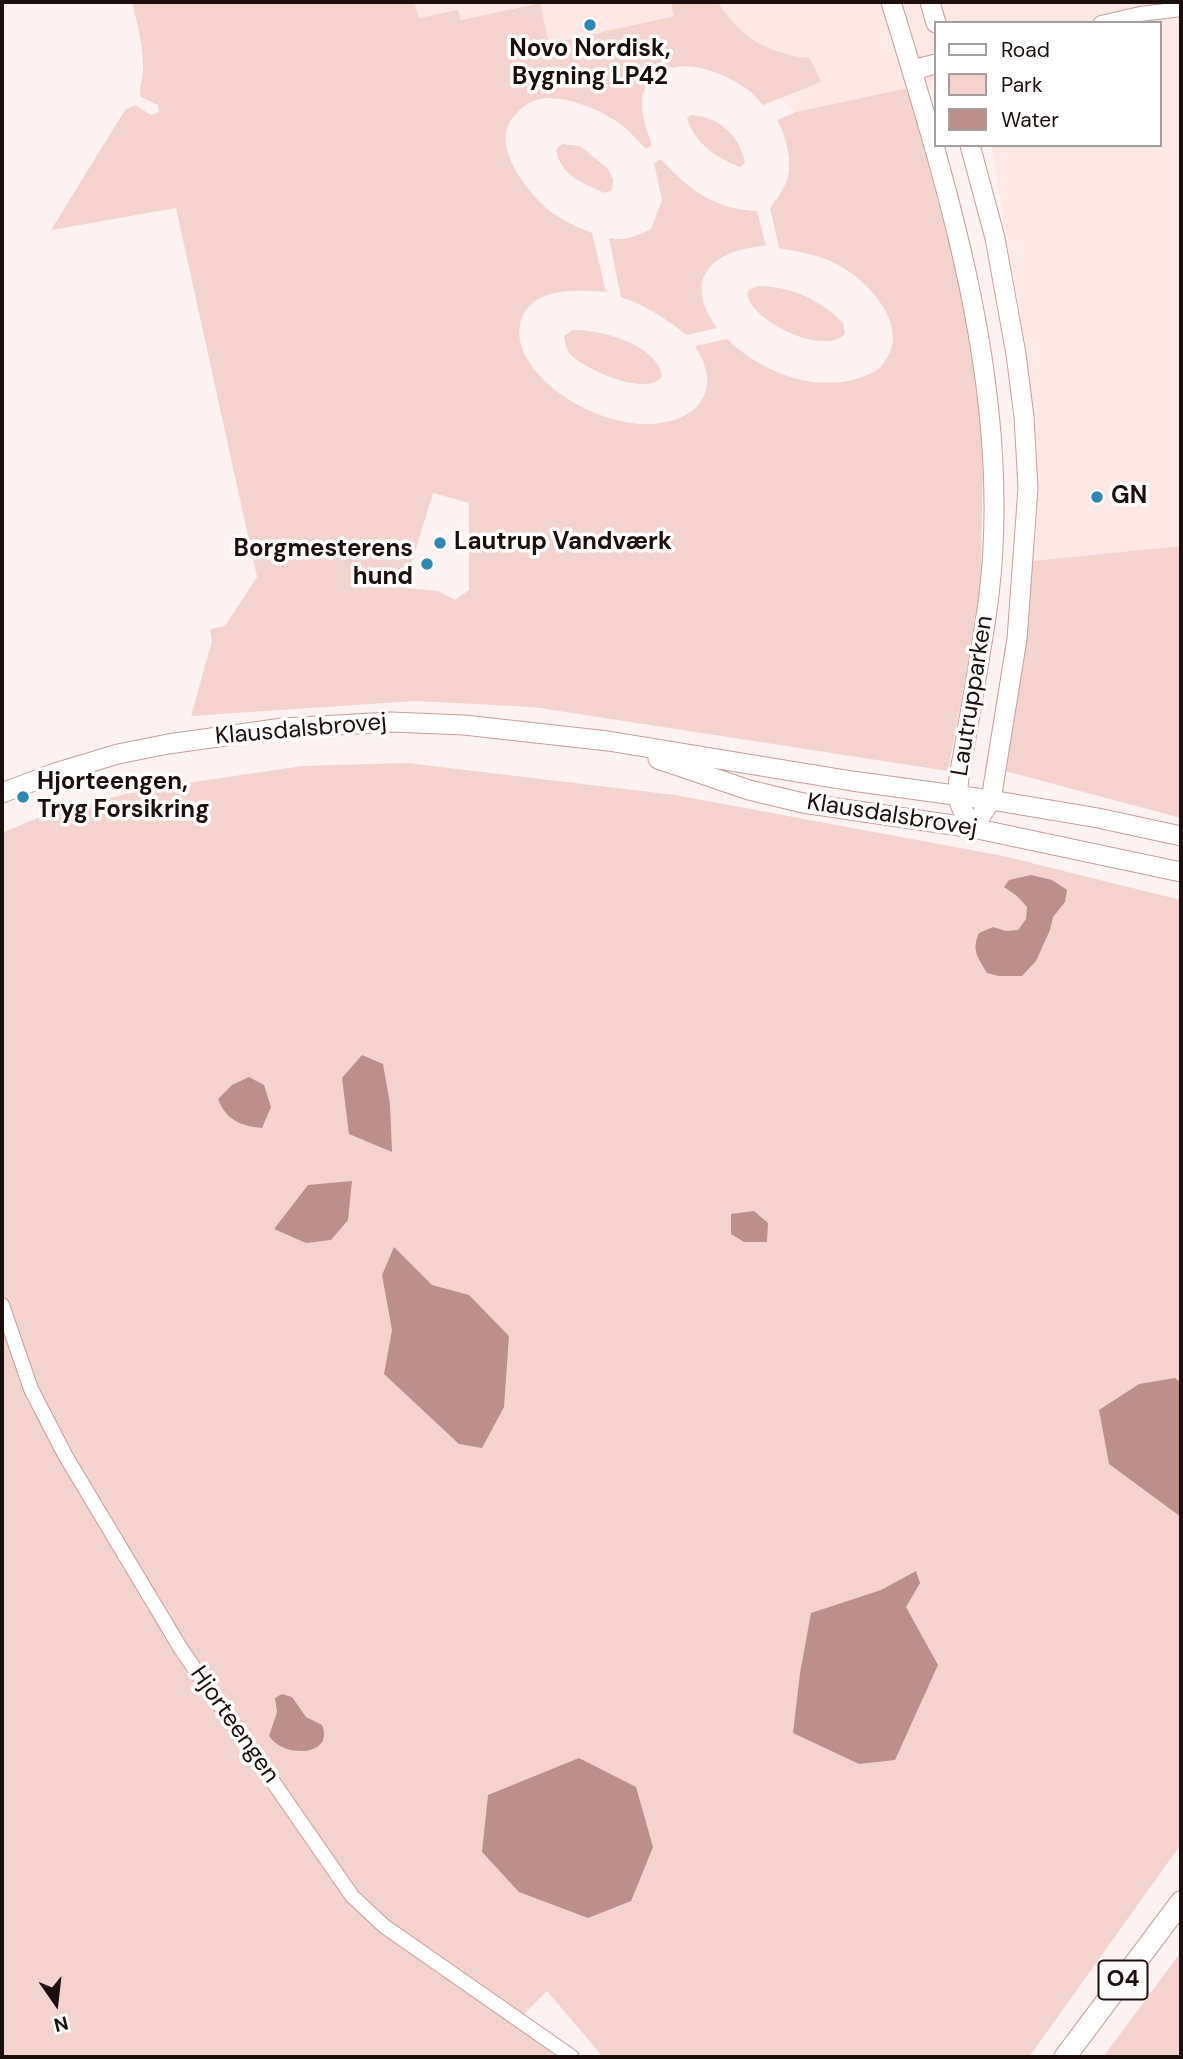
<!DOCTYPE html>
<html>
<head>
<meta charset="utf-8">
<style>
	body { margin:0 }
	#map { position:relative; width:1183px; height:2059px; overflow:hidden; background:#fbf2f1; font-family:"DM Sans",sans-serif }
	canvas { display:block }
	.frame { position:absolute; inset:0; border:4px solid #1c0e0c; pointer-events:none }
	.legend { position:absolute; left:934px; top:21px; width:228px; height:126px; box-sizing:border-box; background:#fff; border:2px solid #a49f9e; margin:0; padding:9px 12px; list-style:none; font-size:21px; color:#1c0e0c }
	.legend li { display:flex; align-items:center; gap:14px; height:35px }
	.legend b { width:35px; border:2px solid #a49f9e }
	.north { position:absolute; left:21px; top:1968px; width:70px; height:70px; -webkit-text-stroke:5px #fff; paint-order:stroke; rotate:166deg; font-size:19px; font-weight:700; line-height:28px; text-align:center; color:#1c0e0c }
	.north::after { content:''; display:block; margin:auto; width:24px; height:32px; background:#1c0e0c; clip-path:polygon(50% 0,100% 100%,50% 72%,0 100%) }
</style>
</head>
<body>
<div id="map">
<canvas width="1183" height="2059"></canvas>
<div class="frame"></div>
<ul class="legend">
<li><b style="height:9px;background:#fff"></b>Road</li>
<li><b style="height:19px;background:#f4d3cf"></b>Park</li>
<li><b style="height:19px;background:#bb908b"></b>Water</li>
</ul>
<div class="north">N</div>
</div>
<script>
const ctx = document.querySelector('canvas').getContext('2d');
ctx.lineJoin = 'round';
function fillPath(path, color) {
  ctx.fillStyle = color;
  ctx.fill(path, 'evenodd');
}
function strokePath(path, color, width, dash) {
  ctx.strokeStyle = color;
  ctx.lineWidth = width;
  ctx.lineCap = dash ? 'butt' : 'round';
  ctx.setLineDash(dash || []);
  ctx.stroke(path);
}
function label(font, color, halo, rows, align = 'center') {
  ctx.font = font + ' "DM Sans",sans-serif';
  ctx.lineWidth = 7;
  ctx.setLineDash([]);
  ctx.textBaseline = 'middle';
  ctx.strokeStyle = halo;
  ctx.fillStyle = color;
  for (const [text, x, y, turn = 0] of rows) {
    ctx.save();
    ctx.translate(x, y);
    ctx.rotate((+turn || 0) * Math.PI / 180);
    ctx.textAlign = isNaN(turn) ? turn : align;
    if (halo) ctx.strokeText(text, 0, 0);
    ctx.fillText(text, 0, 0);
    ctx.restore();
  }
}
const built = new Path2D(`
	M414,2h767v544l-149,15v-140l-8,-84 -33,-192h169v-122h-224v64l-28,1 -112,24 -122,-96 -126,28 -9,-41 -78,17 -3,-9 -40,7z`);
const green = new Path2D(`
	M132,2h282l5,16 39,-8 3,10 79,-17 9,41 125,-28 -3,-14h47c20,34 52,53 92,56l11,24 -58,23c-5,-5 -10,-12 -16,-16 -24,-17 -71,-36 -95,-10 -5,5 -9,11 -10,19 -2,16 5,32 10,47l-6,4c-9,-9 -17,-19 -27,-26 -23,-16 -72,-37 -96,-16 -8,8 -15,14 -17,26 -4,28 27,66 48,81 12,8 25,14 38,19l14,59c-27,-2 -74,-6 -85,28 -5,17 1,32 10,45 20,28 55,48 89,56 54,13 113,-15 75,-75l32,-7c33,32 86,54 132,39 8,-3 18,-6 23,-13 31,-35 -11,-82 -42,-99 -19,-11 -40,-14 -61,-18l-9,-40c5,-7 11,-15 15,-23 9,-19 2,-47 -8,-65l19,-8 112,-24 51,193 19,107 5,81 -3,132 -32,170 -415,-64 -118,-6 -224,15 21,-75 -2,-12 15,-3 32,-49 -81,-369 -125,22 74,-120 10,-5 16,10 8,-3 -1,-7 -17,-8c-3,-11 2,-16 2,-27 1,-23 -6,-46 -11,-68zM433,493l36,10v87l-14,10 -17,-9 -32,-3 2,-14z
	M690,115c28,1 50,20 55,48l-5,4c-25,-10 -43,-22 -53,-48z
	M562,144l18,2 27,22 6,11 -1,11 -7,3c-22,-10 -45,-17 -49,-44z
	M661,159c29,32 53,50 96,52l9,35c-53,3 -85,32 -49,82l-31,7c-20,-17 -40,-29 -65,-38l-12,-59c16,3 28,-2 42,-9l11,-29 -8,-37z
	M758,286c33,0 63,14 85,37l2,11c-21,23 -94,-13 -98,-40l2,-4z
	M573,330c26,-1 85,15 89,46 -14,22 -75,-6 -90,-20 -5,-5 -7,-13 -8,-20z
	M1181,546v272l-176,-47 27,-210z
	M407,763l268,32 328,61 178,44v944l-152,213h-426l-56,-66 -33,33 43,33h-555v-1224l50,-21 95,-23 155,-23z
	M1181,1952v105h-78z`);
const water = new Path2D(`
	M1031,875l21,5 15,10 -2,12 -12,15 -3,13 -14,31 -14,15h-23l-12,-3c-9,-16 -16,-22 -8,-40l14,-6 13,4 12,-1 8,-11 1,-12 -10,-11 -13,-9 5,-7z
	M362,1055l21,9 7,40 2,48 -43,-18 -7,-56z
	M249,1077l15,8 7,22 -9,21c-21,-2 -36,-8 -44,-29l14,-14z
	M352,1181l-4,39 -17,20 -25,3 -32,-14 34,-44z
	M754,1211l14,12 -1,19h-23l-13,-8v-20z
	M394,1247l38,38 37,10 40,41 -5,71 -22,41 -23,-4 -75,-70 8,-44 -10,-55z
	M1175,1378l6,4v135l-72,-53 -10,-54 40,-26z
	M916,1571l4,12 -14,24 32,58 -43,95 -36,4 -66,-31 7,-60 11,-60 70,-23z
	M282,1694l10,3 14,20 16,8c13,31 -38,34 -53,11l8,-24 -2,-14z
	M579,1758l57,29 17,60 -22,54 -43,17 -69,-26 -37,-40 6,-57z`);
const street = new Path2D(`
	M1101,23l39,-9 41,-5
	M2,1305l29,84 34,66 116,194 171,247 32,30 188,131`);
const secondary = new Path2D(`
	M891,2c58,190 122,392 98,593 -6,47 -15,95 -23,142 -2,18 -9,39 -8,58 0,10 10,24 15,33
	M930,2l6,21
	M912,70l24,-6
	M970,145l25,93 21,116 8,63 4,71 -11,151 -26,161 -18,28
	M658,759l91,31 54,13 170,25 208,44
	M2,793l56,-21 60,-18 50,-10 115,-16 108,-6 73,3 144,16 244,40 139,19 107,18 83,18`);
const primary = new Path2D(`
	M1065,2057l116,-155`);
const markers = [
	[590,25,7,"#2e87b5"],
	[1097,497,7,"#2e87b5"],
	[440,543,7,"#2e87b5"],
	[427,564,7,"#2e87b5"],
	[23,797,7,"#2e87b5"]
];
const shields = [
	[1123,1980,49]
];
const shieldNames = [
	["O4",1123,1980]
];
const poiNames = [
	["Novo Nordisk,",590,50,"center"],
	["Bygning LP42",590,78,"center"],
	["GN",1111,497],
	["Lautrup Vandværk",454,543],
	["Borgmesterens",413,550,"right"],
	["hund",413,578,"right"],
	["Hjorteengen,",37,783],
	["Tryg Forsikring",37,811]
];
const streetNames = [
	["Lautrupparken",973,696,-81],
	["Klausdalsbrovej",301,730,-5],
	["Klausdalsbrovej",892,816,9],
	["Hjorteengen",234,1725,55]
];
fillPath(built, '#fee8e6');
fillPath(green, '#f4d3cf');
fillPath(water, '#bb908b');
strokePath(street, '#c79e99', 16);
strokePath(secondary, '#c79e99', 21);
strokePath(primary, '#c79e99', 23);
strokePath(street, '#fff', 14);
strokePath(secondary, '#fff', 19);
strokePath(primary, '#fff', 21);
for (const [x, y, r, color] of markers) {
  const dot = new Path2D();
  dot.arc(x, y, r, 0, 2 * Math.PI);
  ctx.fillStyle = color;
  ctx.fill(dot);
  strokePath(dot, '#fff', 2.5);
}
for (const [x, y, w] of shields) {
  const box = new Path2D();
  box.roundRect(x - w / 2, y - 19.5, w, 39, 5);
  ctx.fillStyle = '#fff';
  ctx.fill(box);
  strokePath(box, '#1c0e0c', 2);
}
label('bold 23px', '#1c0e0c', null, shieldNames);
label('bold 24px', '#1c0e0c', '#fff', poiNames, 'left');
label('24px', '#1c0e0c', '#fff', streetNames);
</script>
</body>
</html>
